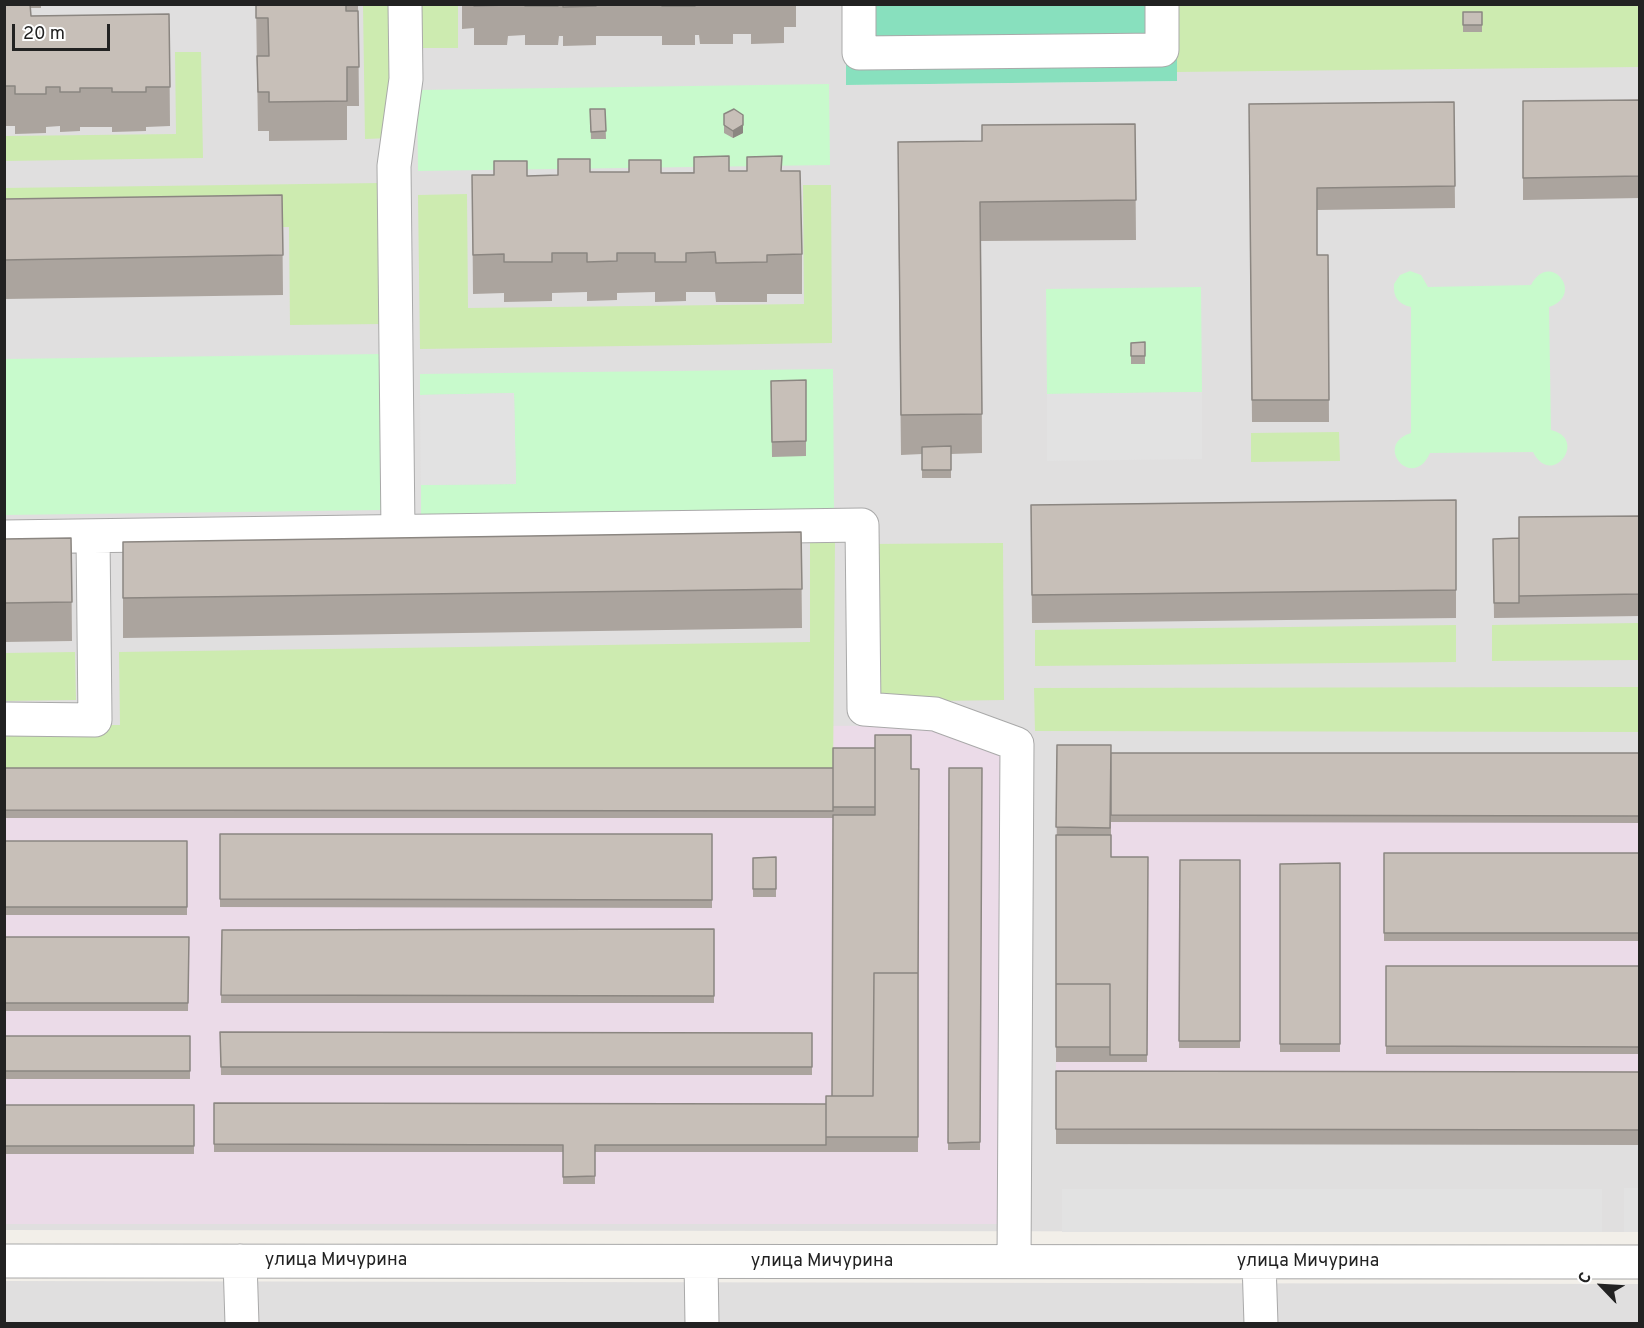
<!DOCTYPE html>
<html>
<head>
<meta charset="utf-8">
<style>
	body { margin:0 }
	#map { position:relative; width:1644px; height:1328px; overflow:hidden; background:#f2efe9; font-family:Overpass,sans-serif }
	canvas { display:block }
	.frame { position:absolute; inset:0; border:6px solid #222; pointer-events:none }
	.north { position:absolute; left:1572px; top:1256px; width:60px; height:60px; -webkit-text-stroke:4px #fff; paint-order:stroke; rotate:295deg; font-size:16px; font-weight:700; line-height:24px; text-align:center; color:#222 }
	.north::after { content:''; display:block; margin:auto; width:21px; height:27px; background:#222; clip-path:polygon(50% 0,100% 100%,50% 72%,0 100%) }
	.scale { position:absolute; left:12px; top:24px; width:98px; height:27px; box-sizing:border-box; border:3px solid #222; border-top:0; padding-left:8px; font-size:18px; line-height:21px; white-space:nowrap; color:#222; -webkit-text-stroke:4px #fff; paint-order:stroke }
</style>
</head>
<body>
<div id="map">
<canvas width="1644" height="1328"></canvas>
<div class="frame"></div>
<div class="north">С</div>
<div class="scale">20 m</div>
</div>
<script>
const ctx = document.querySelector('canvas').getContext('2d');
ctx.lineJoin = 'round';
function fillPath(path, color) {
  ctx.fillStyle = color;
  ctx.fill(path, 'evenodd');
}
function strokePath(path, color, width, dash) {
  ctx.strokeStyle = color;
  ctx.lineWidth = width;
  ctx.lineCap = dash ? 'butt' : 'round';
  ctx.setLineDash(dash || []);
  ctx.stroke(path);
}
function label(font, color, halo, rows, align = 'center') {
  ctx.font = font + ' Overpass,sans-serif';
  ctx.lineWidth = 6;
  ctx.setLineDash([]);
  ctx.textBaseline = 'middle';
  ctx.strokeStyle = halo;
  ctx.fillStyle = color;
  for (const [text, x, y, turn = 0] of rows) {
    ctx.save();
    ctx.translate(x, y);
    ctx.rotate((+turn || 0) * Math.PI / 180);
    ctx.textAlign = isNaN(turn) ? turn : align;
    if (halo) ctx.strokeText(text, 0, 0);
    ctx.fillText(text, 0, 0);
    ctx.restore();
  }
}
const residential = new Path2D(`
	M5,5h841l1,80 330,-4v-76h462v1227l-1634,-2z
	M4,1281l1635,3 1,39 -1635,1z`);
const industrial = new Path2D(`
	M5,725l1003,1 -2,498h-1001z
	M1057,760l582,1v326l-583,-1z`);
const grass = new Path2D(`
	M363,5h26l2,133 -26,1z
	M415,5h43v43h-42z
	M1177,5h462v62l-462,5z
	M175,52h26l2,106 -198,3v-25l171,-2z
	M381,183l2,141 -93,1 -1,-98 -284,4 -1,-43z
	M803,185h28l1,158 -412,6 -2,-154 49,-1 1,114 336,-4z
	M1339,432l1,29 -89,1v-29z
	M835,542l-2,234 -828,-1v-50h115l-1,-73 691,-10v-99z
	M1003,543l1,157 -132,2 -1,-158z
	M1639,623v37l-147,1v-36z
	M1456,625v37l-421,4v-36z
	M75,652l1,48 -71,1v-48z
	M1639,687v45l-604,-1 -1,-43z`);
const park = new Path2D(`
	M829,84l1,81 -412,6 -1,-81z
	M1410,271l11,4 7,12 103,-2c19,-36 55,10 18,22l2,123c38,9 1,59 -18,22l-103,1c-17,39 -58,-8 -19,-20v-126c-13,-3 -18,-10 -17,-23l6,-9z
	M1201,287l1,105 -155,2 -1,-105z
	M381,354l2,156 -378,5 -1,-156z
	M833,369l1,142 -413,6v-32l95,-1 -2,-91 -94,2v-21z`);
const pitch = new Path2D(`
	M846,5h331v76l-331,4z`);
const parking = new Path2D(`
	M1202,392v67l-155,2v-67z
	M514,393l2,91 -95,1 -1,-90z
	M1624,1188h15v44h-15z
	M1062,1189h540v43h-540z`);
const minor = new Path2D(`
	M859,4v49l303,-3v-46
	M398,532l-4,-366 12,-87 -1,-75
	M4,537l858,-12 2,184 71,5 82,30 -3,517
	M4,719l91,1 -2,-184
	M4,1261l1636,1
	M240,1261l2,63
	M701,1262l1,62
	M1259,1262l2,62`);
const wall = new Path2D(`
	M4,4h37v4h-11l1,8 138,-2 1,112 -24,1v4l-34,1v-5h-32v4l-20,1v-6l-14,1v6l-31,1v-8h-11z
	M256,4h102l1,102h-12v34l-78,1v-10h-11z
	M462,4h334v23h-12v16l-33,1v-10h-18v10h-33l-1,-9h-4v10h-33v-9h-66v9l-33,1v-10h-4l-1,9h-33v-10l-17,1 -1,9h-33v-17l-12,1z
	M1463,12h19v20h-19z
	M1640,100v98l-117,2v-99z
	M1454,102l1,106 -138,2v45h11l1,167h-77l-3,-318z
	M590,109h15l1,30h-15z
	M724,114l19,1v18l-10,5 -9,-5z
	M1135,124l1,116 -155,1 1,212 -31,1v24h-29v-24l-21,1 -3,-274 84,-40z
	M729,171h53l20,83v40h-35v8h-51l-1,-10h-29v9l-31,1v-10l-38,1v7l-30,1v-9l-35,1v8l-48,1v-9l-31,1 -1,-119 55,1 31,-1 32,-3 71,1z
	M282,195l1,100 -279,4v-100z
	M1145,342v22h-14v-21z
	M806,380v76l-34,1 -1,-76z
	M1456,500v118l-424,5 -1,-118z
	M1640,516v100l-146,2 -1,-79 26,-1z
	M801,532l1,96 -679,10v-96z
	M71,538l1,103 -68,1v-103z
	M1057,745h54v112h37l-1,205h-91z
	M1111,753h529v70l-529,-1z
	M4,768l915,1 -1,383h-323v32h-32v-32h-349v-49l612,1 6,-8 1,-278h-829z
	M949,768h33l-2,382h-32z
	M220,834h492v74l-492,-1z
	M4,841h183v74h-183z
	M1384,853h256v88h-256z
	M776,857v40h-23v-39z
	M1180,860h60v188h-61z
	M1340,863v189h-60v-188z
	M714,929v74h-493l1,-73z
	M4,937h185l-1,74h-184z
	M1386,966h254v88h-254z
	M220,1032l592,1v42h-591z
	M4,1036h186v43h-186z
	M1056,1071l584,1v73l-584,-1z
	M4,1105h190v49h-190z`);
const shadedWall = new Path2D(`
	M743,125v8l-10,5v-7z`);
const building = new Path2D(`
	M4,4h26l1,12 138,-2 1,73h-24v5h-34v-4h-32v4h-20v-5h-14v7h-31v-8h-11z
	M256,4h90v7h12l1,56h-12v34l-78,1v-10h-11l-1,-36h12l-1,-38h-12z
	M474,4h33v1l-33,1z
	M525,4h34l-1,2h-33z
	M563,4h33v2l-33,1z
	M662,4h33v2h-33z
	M700,4h33v1h-33z
	M1463,12h19v13h-19z
	M1640,100v76l-117,2v-77z
	M1454,102l1,84 -138,2v67h11l1,145h-77l-3,-296z
	M590,109h15l1,22 -15,1z
	M734,109l9,6v10l-10,6 -9,-6v-11z
	M1135,124l1,76 -156,2 2,212 -81,1 -3,-273 84,-1v-16z
	M729,156v15h18v-14l35,-1 -1,15h19l2,83 -35,1v7l-51,1 -1,-11 -29,1v9h-31v-9h-38v8l-30,1v-9h-35v9h-48v-8l-31,1 -1,-80h22v-14h33v15l31,-1v-16h32v13h39v-12h32v13h33v-16z
	M282,195l1,60 -279,5v-61z
	M1145,342v14h-14v-13z
	M806,380v61l-34,1 -1,-61z
	M951,446v24h-29v-23z
	M1456,500v90l-424,5 -1,-90z
	M1640,516v78l-121,2v-79z
	M801,532l1,57 -679,9v-56z
	M71,538l1,64 -68,1v-64z
	M1519,538v65h-25l-1,-64z
	M875,735h36v34h8l-1,212v-8h-44l-1,123h-41l1,-281h42z
	M1057,745h54l-1,83 -54,-1z
	M833,748h42v59h-42z
	M1111,753h529v63l-529,-1z
	M4,768h829v43l-829,-1z
	M949,768h33l-2,374 -32,1z
	M220,834h492v66l-492,-1z
	M1056,835h55v22h37l-1,198h-37v-71h-54z
	M4,841h183v66h-183z
	M1384,853h256v80h-256z
	M776,857v32h-23v-31z
	M1180,860h60v181h-61z
	M1340,863v181h-60v-180z
	M714,929v67l-493,-1 1,-65z
	M4,937h185l-1,66h-184z
	M1386,966h254v81l-254,-1z
	M874,973h44v164h-92v-41h47z
	M1056,984h54v63h-54z
	M220,1032l592,1v34h-591z
	M4,1036h186v35h-186z
	M1056,1071l584,1v58l-584,-1z
	M214,1103l612,1v41h-231v31l-32,1v-32l-349,-1z
	M4,1105h190v41h-190z`);
const streetNames = [
	["улица Мичурина",336,1261],
	["улица Мичурина",822,1262],
	["улица Мичурина",1308,1262]
];
fillPath(residential, '#e0dfdf');
fillPath(industrial, '#ebdbe8');
fillPath(grass, '#cdebb0');
fillPath(park, '#c8facc');
fillPath(pitch, '#88e0be');
fillPath(parking, '#e2e2e2');
strokePath(minor, '#a9a9a9', 35);
strokePath(minor, '#fff', 33);
fillPath(wall, '#aba49e');
fillPath(shadedWall, '#8b8681');
fillPath(building, '#c7bfb8');
strokePath(building, '#8b8681', 1.5);
label('18px', '#222', '#fff', streetNames);
</script>
</body>
</html>
